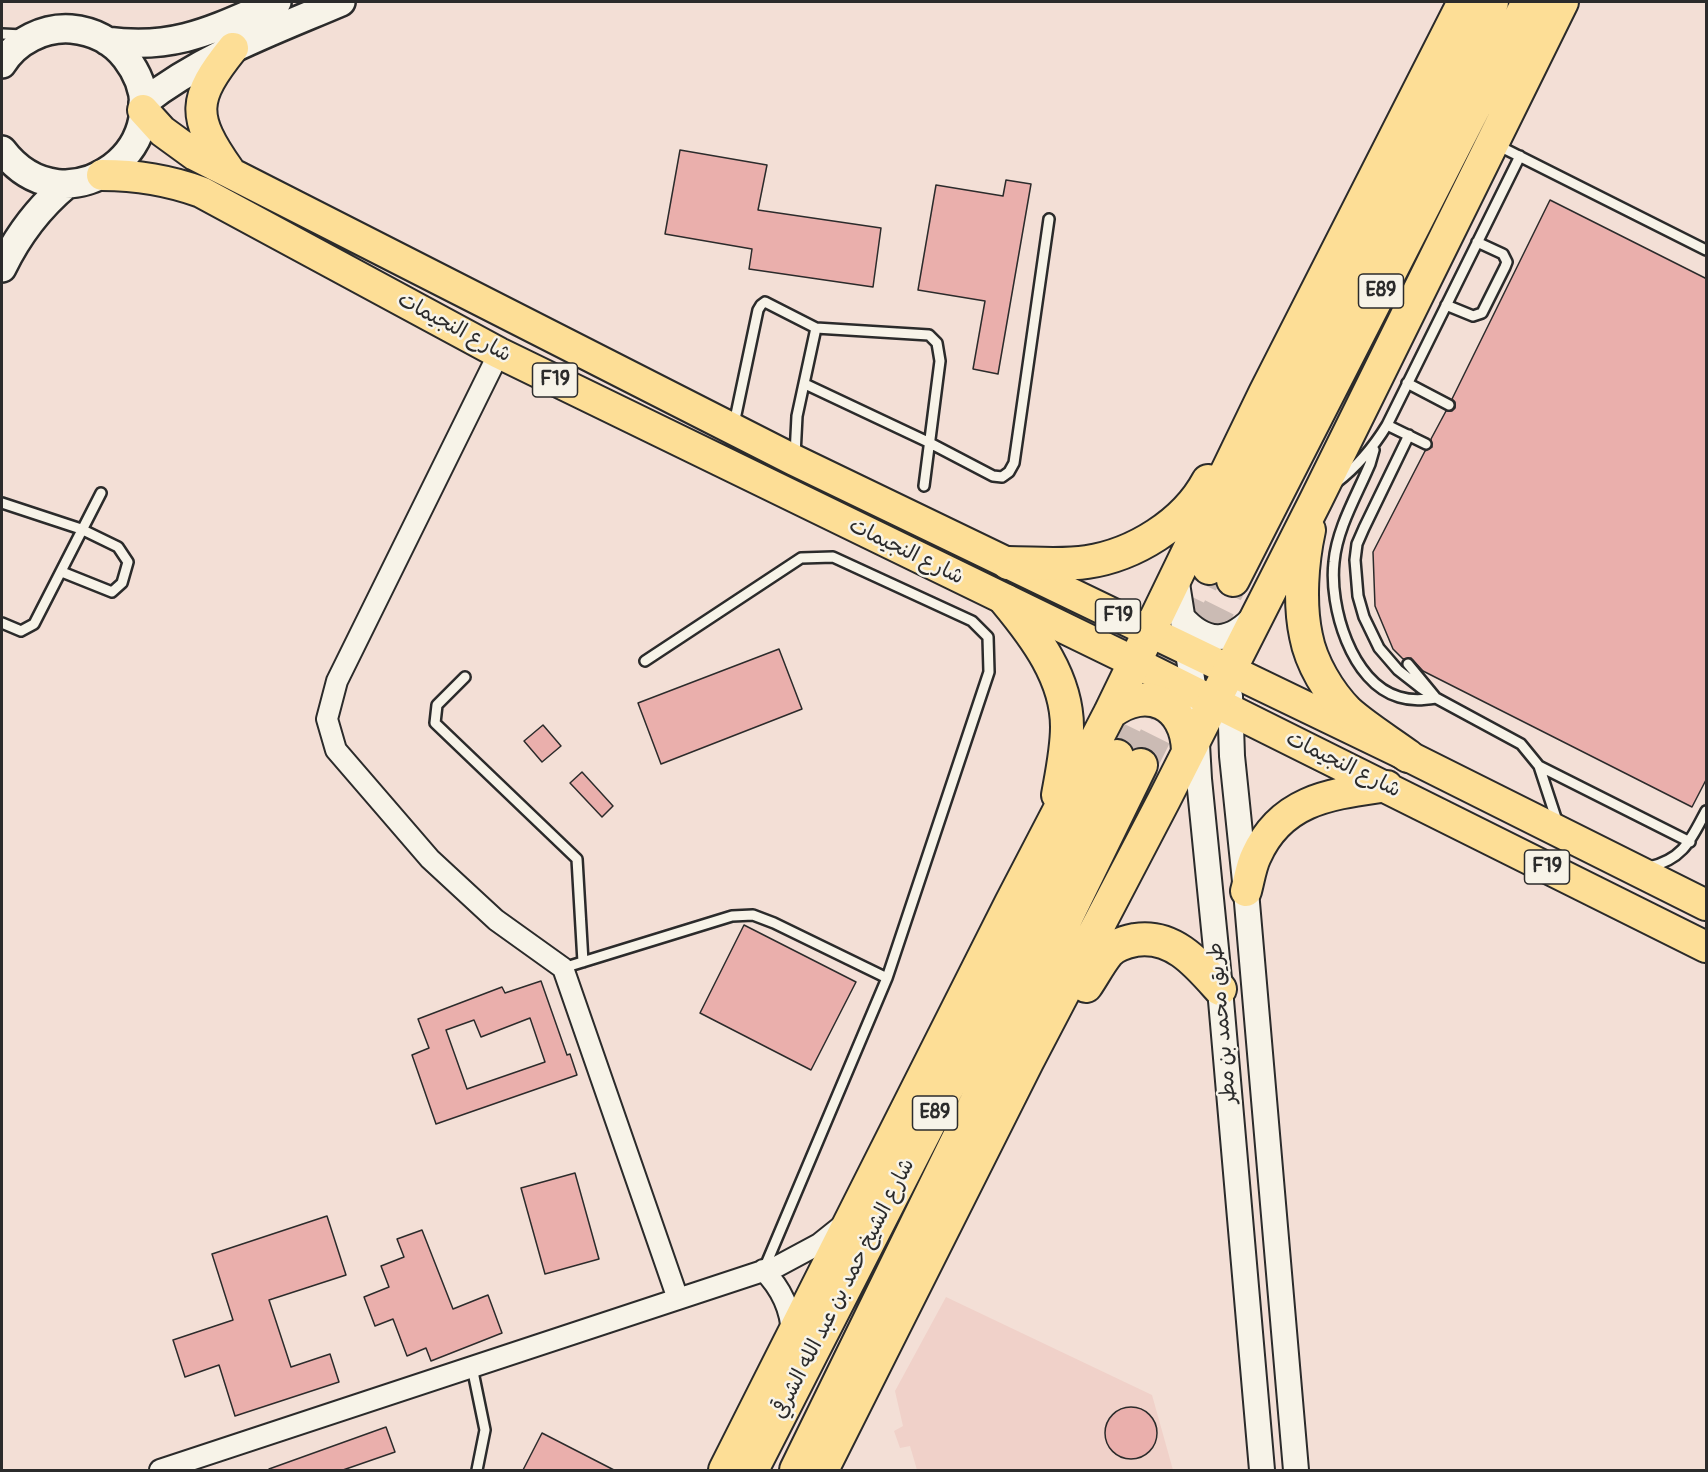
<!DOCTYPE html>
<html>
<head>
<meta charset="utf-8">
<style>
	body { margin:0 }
	#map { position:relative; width:1708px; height:1472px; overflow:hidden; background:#f3dfd6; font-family:Pangolin,sans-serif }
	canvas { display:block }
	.frame { position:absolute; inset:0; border:3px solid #2b2b2b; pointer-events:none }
</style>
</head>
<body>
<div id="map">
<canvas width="1708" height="1472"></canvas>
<div class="frame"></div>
</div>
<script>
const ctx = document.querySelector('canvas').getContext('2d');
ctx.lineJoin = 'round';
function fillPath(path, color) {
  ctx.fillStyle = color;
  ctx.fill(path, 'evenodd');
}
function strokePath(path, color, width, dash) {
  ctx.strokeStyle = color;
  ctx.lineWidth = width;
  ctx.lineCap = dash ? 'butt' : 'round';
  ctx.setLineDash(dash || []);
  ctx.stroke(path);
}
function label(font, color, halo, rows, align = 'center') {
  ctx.font = font + ' Pangolin,"Playpen Sans Arabic",sans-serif';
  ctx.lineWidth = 5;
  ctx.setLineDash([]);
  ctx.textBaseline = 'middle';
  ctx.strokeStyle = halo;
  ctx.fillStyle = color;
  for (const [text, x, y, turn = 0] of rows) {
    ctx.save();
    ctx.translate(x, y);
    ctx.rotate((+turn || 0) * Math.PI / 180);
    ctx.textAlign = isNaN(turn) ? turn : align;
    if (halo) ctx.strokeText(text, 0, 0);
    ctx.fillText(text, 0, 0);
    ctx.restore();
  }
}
const built = new Path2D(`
	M946,1297l206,98 21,75h-256l-7,-24 -10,2 -6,-17 9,-5 -8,-35z`);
const building = new Path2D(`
	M680,150l87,15 -9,45 123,18 -8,59 -124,-18 3,-20 -87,-15z
	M1006,180l25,4 -33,190 -25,-5 12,-68 -67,-11 18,-105 67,11z
	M1550,200l157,79v499l-15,29 -269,-136 -12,-13 -8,1 -10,-10 -18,-43 -2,-54 52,-101 7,-4 -1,-8 15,-28h6l3,-3v-6l-3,-3z
	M779,649l23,60 -141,55 -23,-61z
	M543,725l18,21 -19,16 -18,-21z
	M582,772l31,34 -11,11 -32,-34z
	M744,925l112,57 -45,88 -111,-57z
	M541,981l26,74 3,-1 7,21 -141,49 -24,-69 17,-7 -11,-29 84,-32 3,6zM530,1018l15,44 -78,27 -21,-59 28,-10 7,17z
	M575,1173l24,86 -54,15 -24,-86z
	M327,1216l19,59 -77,25 22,67 39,-13 9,28 -104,34 -16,-51 -34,12 -12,-37 60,-20 -21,-66z
	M422,1230l31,79 35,-14 14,38 -71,28 -5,-13 -19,8 -14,-37 -18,7 -11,-29 25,-10 -8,-21 23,-9 -7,-18z
	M1105 1433a26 26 0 1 1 52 0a26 26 0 1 1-52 0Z
	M386,1427l9,25 -52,18h-73l-1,-1z
	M542,1433l72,37h-91z`);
const trunkTunnel = new Path2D(`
	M1117,756l92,-188
	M1141,765l92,-185`);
const service = new Path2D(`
	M2,34l21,1
	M1497,145l209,105
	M1446,305l27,11 9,-3 23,-46 2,-5 -4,-8 -26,-12
	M1407,383l42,22
	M805,384l123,58 65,34 9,1 7,-5 5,-9 35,-244
	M734,424l24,-114 3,-5 4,-3 51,26 113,7 8,8 3,18 -16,125
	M1387,425l39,19
	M1409,435l-45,93 -7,16 -2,16 3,36 6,21 15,31 19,22 23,18 15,10 85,46 18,22 151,76
	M1374,450l-4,14c-13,31 -33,64 -36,98 -5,44 17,121 65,135 13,4 24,3 37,1l-28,-34
	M795,455l2,-39 19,-88
	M1336,483c22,-17 37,-35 51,-58l133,-269
	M2,503l79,26 37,18 10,15 -6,21 -10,9 -50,-20
	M2,623l19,8 13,-7 67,-131
	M645,661l156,-103 32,-1 139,64 16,16 1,35 -102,306 -123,291
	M465,677l-28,28 -2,18 142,136 6,103
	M1539,766l19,58
	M1649,867c35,-8 42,-28 57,-56
	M563,968l169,-52 21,-1 21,8 113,55
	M472,1367l13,63 -8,40`);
const minor = new Path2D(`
	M499,353l-162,328 -10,38 9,31 94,109 66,61 67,48 115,331
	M763,1270c18,18 28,39 29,64
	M160,1470l618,-204 41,-22 25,-20`);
const tertiary = new Path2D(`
	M1176,577l18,114 5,88 21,210 42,481
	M1182,617c25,28 48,26 73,-1
	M1230,696l2,60 14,135 50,579`);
const secondary = new Path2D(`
	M107,41c69,10 109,-13 170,-39
	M2,64c14,-23 42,-37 69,-35 22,2 42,12 55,29 64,83 -59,178 -124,92
	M143,103c60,-47 130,-72 198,-101
	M2,268c16,-33 36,-60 65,-84`);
const primary = new Path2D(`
	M143,110l19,21 33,24 599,305 614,296 298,149
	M229,170c-38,-54 -37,-71 4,-122
	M102,175c35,0 66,5 99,17l298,161 635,309 572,285
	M1246,891c3,-11 5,-25 10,-35 26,-58 77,-62 131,-70`);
const trunk = new Path2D(`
	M1309,530c-7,32 -10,73 -3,106 5,27 23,57 42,76 18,16 41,30 60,44
	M1008,563c26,0 53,3 79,-1 47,-7 98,-38 121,-81
	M1209,568l283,-566
	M1233,580l295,-578
	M1006,601c29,35 61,77 61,126 0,22 -5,46 -9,68
	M1110,713c37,-29 77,-9 78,38
	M1086,986c7,-10 13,-22 21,-32 6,-8 18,-12 28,-14 38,-6 62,23 85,49
	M725,1470l286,-567 99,-190 155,-320 199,-391
	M752,1470l365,-714
	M796,1470l345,-705
	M822,1470l205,-408 137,-262 152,-300 246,-498`);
const shields = [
	[1381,291,45],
	[555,380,45],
	[1118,616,45],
	[1547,867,45],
	[935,1113,45]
];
const shieldNames = [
	["E89",1381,291],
	["F19",555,380],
	["F19",1118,616],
	["F19",1547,867],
	["E89",935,1113]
];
const streetNames = [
	["شارع النجيمات",454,328,28],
	["شارع النجيمات",906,552,26],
	["شارع النجيمات",1343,765,26],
	["طريق محمد بن مطر",1223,1023,-95],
	["شارع الشيخ حمد بن عبد الله الشرقي",844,1289,-63]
];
fillPath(built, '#f0d1c9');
fillPath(building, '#eaafac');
strokePath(building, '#2b2b2b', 1.5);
strokePath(trunkTunnel, '#cbbbb4', 32, [32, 16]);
strokePath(service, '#2b2b2b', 14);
strokePath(minor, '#2b2b2b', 24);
strokePath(tertiary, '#2b2b2b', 28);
strokePath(secondary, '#2b2b2b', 32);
strokePath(primary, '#2b2b2b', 34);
strokePath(trunk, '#2b2b2b', 36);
strokePath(service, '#f7f3e8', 9);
strokePath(minor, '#f7f3e8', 20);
strokePath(tertiary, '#f7f3e8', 24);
strokePath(secondary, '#f7f3e8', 27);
strokePath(primary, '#fdde96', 30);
strokePath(trunk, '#fdde96', 32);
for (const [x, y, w] of shields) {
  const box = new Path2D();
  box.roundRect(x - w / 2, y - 17, w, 34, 4.5);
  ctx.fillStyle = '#f7f3e8';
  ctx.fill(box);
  strokePath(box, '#2b2b2b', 1.5);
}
label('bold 20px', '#2b2b2b', null, shieldNames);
label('21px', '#2b2b2b', '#f7f3e8', streetNames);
</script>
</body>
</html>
